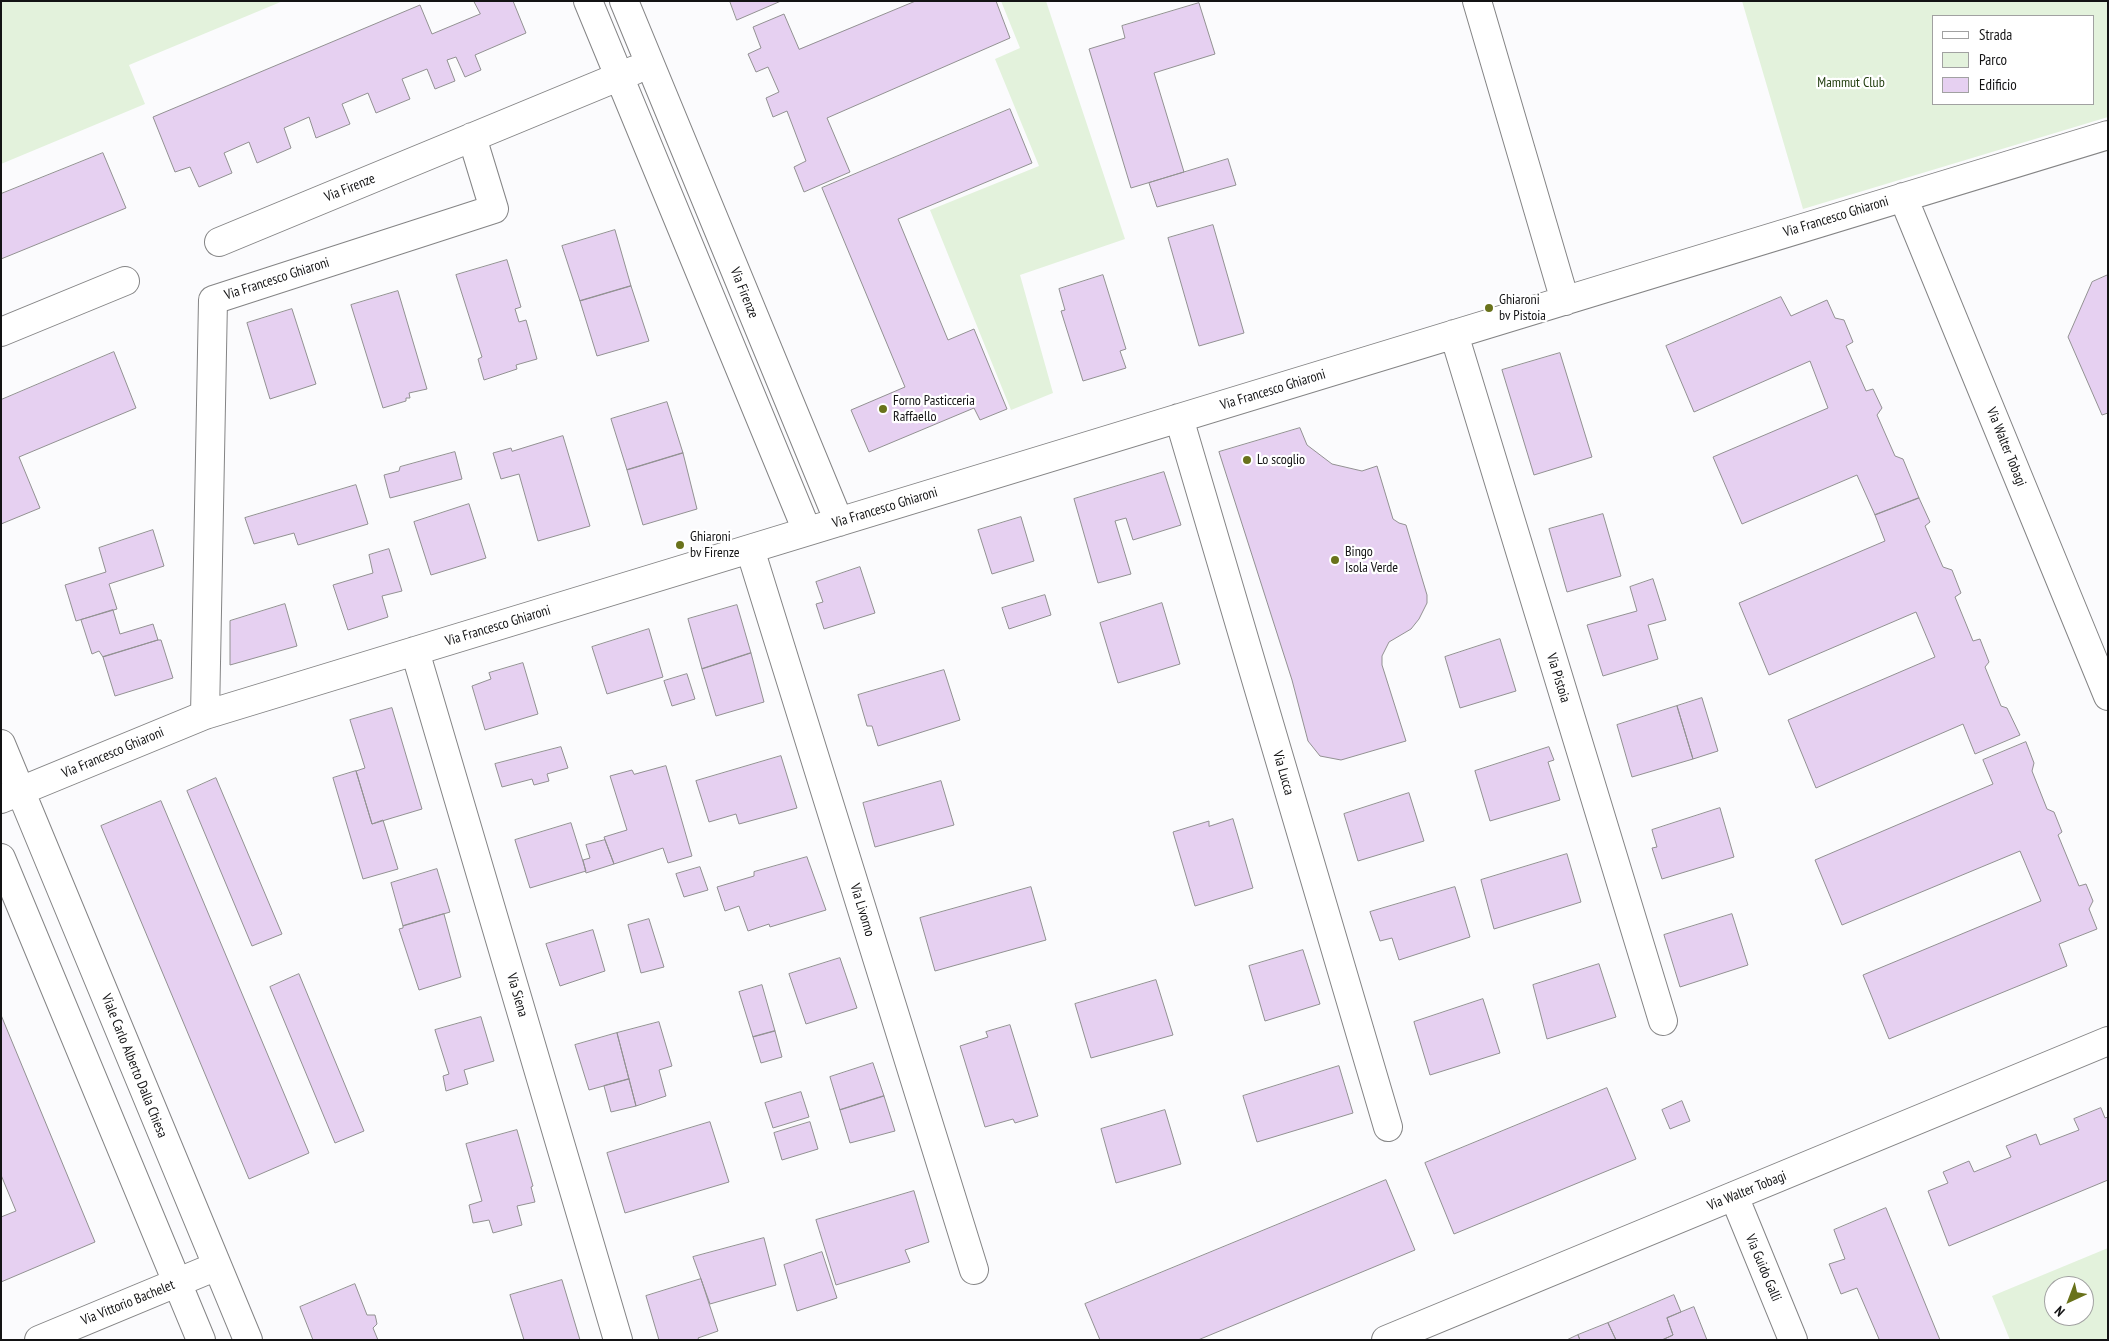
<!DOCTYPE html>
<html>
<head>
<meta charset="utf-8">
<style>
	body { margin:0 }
	#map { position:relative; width:2109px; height:1341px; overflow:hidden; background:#fbfbfd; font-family:"PT Sans Narrow",sans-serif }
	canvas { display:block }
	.frame { position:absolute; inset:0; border:2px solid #131314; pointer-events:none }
	.legend { position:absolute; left:1932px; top:15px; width:162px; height:90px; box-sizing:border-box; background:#fff; border:1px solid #a1a1a1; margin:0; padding:6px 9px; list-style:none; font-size:15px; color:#131314 }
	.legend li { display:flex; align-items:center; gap:10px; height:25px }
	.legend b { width:25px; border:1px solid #a1a1a1 }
	.north { position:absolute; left:2044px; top:1276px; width:50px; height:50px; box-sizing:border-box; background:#fff; border:1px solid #a1a1a1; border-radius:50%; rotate:223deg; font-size:14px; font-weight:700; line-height:20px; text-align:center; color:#131314 }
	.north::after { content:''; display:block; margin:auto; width:18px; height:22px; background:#69721b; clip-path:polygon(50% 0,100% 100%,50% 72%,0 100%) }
</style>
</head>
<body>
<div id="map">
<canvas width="2109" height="1341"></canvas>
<div class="frame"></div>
<ul class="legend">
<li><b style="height:6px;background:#fff"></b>Strada</li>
<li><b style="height:14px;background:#e3f2dc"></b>Parco</li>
<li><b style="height:14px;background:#e6d0f1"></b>Edificio</li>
</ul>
<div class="north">N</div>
</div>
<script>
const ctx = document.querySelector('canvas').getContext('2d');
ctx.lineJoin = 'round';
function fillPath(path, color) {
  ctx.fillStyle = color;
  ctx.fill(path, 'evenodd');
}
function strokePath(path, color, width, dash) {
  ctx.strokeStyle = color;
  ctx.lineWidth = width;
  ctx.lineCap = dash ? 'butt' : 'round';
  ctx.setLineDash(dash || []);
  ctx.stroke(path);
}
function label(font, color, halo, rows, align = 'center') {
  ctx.font = font + ' "PT Sans Narrow",sans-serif';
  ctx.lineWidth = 4.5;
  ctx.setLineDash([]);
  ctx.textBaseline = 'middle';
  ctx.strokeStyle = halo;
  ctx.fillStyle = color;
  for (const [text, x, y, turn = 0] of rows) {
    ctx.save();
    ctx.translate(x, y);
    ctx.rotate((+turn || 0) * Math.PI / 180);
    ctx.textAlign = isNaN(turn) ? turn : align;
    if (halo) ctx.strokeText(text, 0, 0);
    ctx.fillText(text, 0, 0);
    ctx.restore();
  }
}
const green = new Path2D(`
	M1,1h282l-154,64 16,39 -144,60z
	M1001,1h45l79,238 -105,36 33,118 -42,17 -81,-200 109,-44 -44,-107 25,-11z
	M1742,1h366v116l-305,92zM1933,16h160v88h-160z
	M2108,1248v92h-98l-18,-44zM2054,1286h30v30h-30z`);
const building = new Path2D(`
	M474,1h39l13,32 -51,22 6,15 -16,7 -9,-20 -9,3 8,21 -20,8 -8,-20 -25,10 8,20 -34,14 -8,-20 -26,11 8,20 -34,14 -7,-21 -25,11 7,20 -34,15 -8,-21 -25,11 8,20 -33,14 -9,-20 -15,5 -22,-55 267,-112 12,29 48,-20z
	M730,1h51l-44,19z
	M916,1h80l14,37 -183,80 23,54 -46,20 -10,-25 12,-6 -19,-50 -14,6 -7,-19 13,-6 -11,-25 -12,5 -8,-18 13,-6 -8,-21 31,-13 15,35z
	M1199,3l16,51 -61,19 30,99 -53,16 -42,-139 36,-11 -3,-12z
	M1010,109l22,54 -134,56 50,121 26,-11 33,80 -27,11 -6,-12 -105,44 -18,-42 54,-23 -83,-199z
	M103,153l23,55 -125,51v-65z
	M1228,159l8,26 -79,22 -8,-24z
	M1213,225l31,108 -45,13 -31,-108z
	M615,230l16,56 -51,15 -18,-55z
	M507,260l14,47 -6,2 4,13 7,-2 11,39 -21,6 1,4 -33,11 -6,-21 4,-2 -26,-82z
	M1103,275l23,74 -6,2 6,17 -43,13 -22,-70 4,-1 -6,-21z
	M2108,275v138l-6,2 -34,-78 24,-55z
	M631,286l18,55 -52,15 -17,-55z
	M398,291l29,98 -18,4 1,5h-4v3l-23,7 -32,-103z
	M1781,297l10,19 36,-16 8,18 9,2 9,22 -7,4 20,45 7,-2 9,19 -5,7 18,41 8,3 16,39 -44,17 -18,-40 -115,49 -29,-67 115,-49 -18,-47 -116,51 -28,-66z
	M292,309l24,75 -46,15 -23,-76z
	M114,352l22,56 -117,49 21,51 -39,16v-124z
	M1560,353l32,104 -58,18 -32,-105z
	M667,402l16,51 -56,17 -16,-51z
	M1300,428l7,17 25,19 30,7 15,-5 16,53 6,4 7,2 21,70v8l-8,16 -8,10 -22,13 -7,14v9l24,76 -65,19 -21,-4 -12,-15 -16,-61 -73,-228z
	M563,436l27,90 -52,15 -19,-67 -18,5 -8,-26 18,-5 1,3z
	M455,452l7,27 -72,19 -6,-23 15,-4 1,-4z
	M683,453l14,56 -54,16 -16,-55z
	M1164,472l17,53 -48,15 -7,-22 -11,3 16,53 -33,9 -24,-84z
	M356,485l12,39 -70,21 -4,-12 -40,11 -9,-26z
	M1919,498l11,24 -5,4 18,41 9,3 9,23 -6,4 18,44 7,-2 9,23 -4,5 16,39 6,2 13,27 -45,19 -12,-30 -147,64 -28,-68 147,-63 -19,-45 -147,63 -30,-72 146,-62 -10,-26z
	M469,504l17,54 -55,17 -17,-53z
	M1603,514l18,62 -54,16 -18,-63z
	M1021,517l13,44 -42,13 -14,-44z
	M153,530l11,36 -55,18 8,25 -41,12 -11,-36 41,-13 -7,-24z
	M389,549l13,42 -20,5 6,21 -40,13 -15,-45 40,-12 -4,-18z
	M860,567l15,46 -51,16 -8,-25 7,-2 -7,-20z
	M1653,579l13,41 -18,5 10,34 -55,17 -16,-51 50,-14 -7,-24z
	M1045,595l6,20 -42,14 -7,-21z
	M1162,603l18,61 -62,19 -18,-60z
	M285,604l12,42 -67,19v-44z
	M737,605l14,48 -49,16 -14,-50z
	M113,610l7,24 33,-10 5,16 -55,17 -4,-6 -7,3 -11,-34z
	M649,629l14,48 -56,17 -15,-47z
	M1500,639l16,52 -56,17 -15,-51z
	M158,640h3l12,38 -58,18 -12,-39z
	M751,653l13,49 -48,14 -14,-47z
	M523,663l15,51 -53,16 -13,-44 19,-7 -2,-6z
	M944,670l16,50 -82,26 -6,-20h-5l-9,-31z
	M687,674l8,25 -23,7 -8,-25z
	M1702,698l16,53 -25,8 -16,-53z
	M1677,706l16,53 -61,18 -15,-52z
	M392,708l30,101 -50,15 -16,-53 9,-3 -15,-48z
	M2026,742l8,21 -2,8 15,38 7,3 8,20 -4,3 21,51 7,-2 7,17 -4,8 8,20 -38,15 8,22 -178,73 -26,-64 178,-74 -21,-50 -178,74 -27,-65 178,-76 -10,-24z
	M561,747l7,21 -21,6 2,7 -15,4 -2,-6 -30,8 -7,-23z
	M1549,747l5,13 -6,2 12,38 -70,21 -15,-50z
	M781,756l16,52 -58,16 -3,-10 -27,8 -13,-41z
	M666,766l26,90 -24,7 -5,-15 -49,16 -10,-27 23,-7 -17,-54 22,-6 2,4z
	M356,771l16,53 11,-4 15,49 -35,10 -30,-101z
	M216,778l66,156 -30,12 -65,-155z
	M941,781l13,44 -79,22 -12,-44z
	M1409,793l15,48 -66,20 -14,-47z
	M161,801l148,352 -60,26 -148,-353z
	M1720,808l14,49 -72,22 -10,-31 5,-1 -5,-17z
	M1233,819l20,69 -58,18 -22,-74 36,-11v5z
	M571,823l15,48 -56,17 -15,-48z
	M605,840l9,24 -28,9 -3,-13 7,-2 -4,-13z
	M1567,854l14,48 -87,27 -13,-49z
	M807,857l19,53 -56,17 -1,-3 -21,7 -9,-25 -14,5 -8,-24 37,-11v-4z
	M700,867l8,23 -24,7 -8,-23z
	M437,869l13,43 -47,14 -12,-43z
	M1031,887l15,53 -111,31 -15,-53z
	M1455,887l15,50 -71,23 -7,-22 -12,3 -10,-29z
	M444,914l17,63 -42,13 -20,-61 4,-1v-2z
	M1732,914l16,51 -68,22 -16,-52z
	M649,919l15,48 -23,6 -13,-48z
	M593,930l12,41 -45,15 -14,-42z
	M1303,950l17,54 -55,17 -16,-55z
	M840,958l17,50 -51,16 -17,-50z
	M1599,964l17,53 -69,22 -14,-54z
	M299,974l65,157 -29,12 -65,-156z
	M1156,980l17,55 -82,23 -16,-54z
	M762,985l13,46 -22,6 -14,-45z
	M1483,999l17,54 -70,22 -16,-53z
	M1,1015l94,227 -94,40v-65l15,-6 -15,-36z
	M481,1017l13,44 -30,9 4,14 -22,7 -3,-15 6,-2 -14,-44z
	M659,1022l13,44 -13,4 7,26 -30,10 -19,-73z
	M1010,1025l28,91 -23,7 -2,-4 -28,8 -25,-81 28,-9 -2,-5z
	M775,1031l7,26 -21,6 -8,-26z
	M617,1033l12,46 -40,11 -14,-45z
	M873,1063l11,33 -44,14 -10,-33z
	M1339,1066l14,47 -96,29 -14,-46z
	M629,1079l7,27 -25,6 -7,-26z
	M1607,1088l29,71 -182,75 -29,-71z
	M801,1092l8,25 -36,11 -8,-25z
	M884,1096l11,35 -45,12 -10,-33z
	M1682,1101l8,20 -20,8 -8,-19z
	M2101,1108l4,10 3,-1v63l-159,66 -21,-55 20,-8 -5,-11 26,-11 5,11 37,-15 -5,-11 30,-12 4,11 39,-15 -5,-11z
	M1165,1110l16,54 -65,19 -15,-54z
	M710,1122l19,60 -104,31 -18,-60z
	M810,1122l8,27 -36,11 -8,-27z
	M517,1130l16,56 -2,1 4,15 -18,4 5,19 -29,8 -4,-13 -16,3 -4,-18 13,-4 -16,-57z
	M1386,1180l29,70 -217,90h-98l-15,-36z
	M914,1191l15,51 -24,8 5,12 -74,23 -20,-65z
	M1886,1208l54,132h-63l2,-1 -22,-51 -16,6 -12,-30 16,-5 -11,-29z
	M764,1238l12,47 -66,19 -17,-47z
	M822,1252l15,46 -40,13 -13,-46z
	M701,1279l17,52 -20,7 1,2h-40l-13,-44z
	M562,1280l18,60h-56l-14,-45z
	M355,1284l12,31h8l1,4 1,5 -4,4 5,12h-65l-13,-33z
	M1674,1295l7,17 -14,6 6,17 -11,5h-46l-8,-17z
	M1694,1307l13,33h-45l11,-5 -6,-17z
	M1608,1323l8,17h-36l-2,-5z
	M1578,1335l2,5h-13z`);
const minor = new Path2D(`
	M588,1l219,530
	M624,1l215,521
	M1477,1l88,300
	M1903,197l205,499
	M219,242l416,-172
	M1,332l124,-51
	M1454,334l209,687
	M1179,418l209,709
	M750,549l224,721
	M415,651l203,689
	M205,715l8,-415 281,-91 -22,-72
	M1,744l247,596
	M1,799l204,-84 1903,-580
	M1,858l200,482
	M1734,1196l59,144
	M39,1340l178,-74
	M1386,1340l722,-299`);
const markers = [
	[1489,308,5,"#69721b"],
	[883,409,5,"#69721b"],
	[1247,460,5,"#69721b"],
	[680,545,5,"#69721b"],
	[1335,560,5,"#69721b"]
];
const parkNames = [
	["Mammut Club",1851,83]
];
const streetNames = [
	["Via Firenze",350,188,-22],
	["Via Francesco Ghiaroni",1836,217,-17],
	["Via Francesco Ghiaroni",277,279,-18],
	["Via Firenze",744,293,68],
	["Via Francesco Ghiaroni",1273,390,-17],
	["Via Walter Tobagi",2006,447,68],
	["Via Francesco Ghiaroni",885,508,-17],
	["Via Francesco Ghiaroni",498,626,-17],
	["Via Pistoia",1558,678,73],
	["Via Francesco Ghiaroni",113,753,-23],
	["Via Lucca",1283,773,74],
	["Via Livorno",862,910,73],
	["Via Siena",517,995,74],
	["Viale Carlo Alberto Dalla Chiesa",134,1066,68],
	["Via Walter Tobagi",1747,1191,-22],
	["Via Guido Galli",1763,1268,67],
	["Via Vittorio Bachelet",128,1303,-22]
];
const poiNames = [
	["Ghiaroni",1499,300],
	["bv Pistoia",1499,316],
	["Forno Pasticceria",893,401],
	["Raffaello",893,417],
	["Lo scoglio",1257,460],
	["Ghiaroni",690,537],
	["bv Firenze",690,553],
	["Bingo",1345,552],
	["Isola Verde",1345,568]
];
fillPath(green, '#e3f2dc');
fillPath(building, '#e6d0f1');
strokePath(building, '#929192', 1);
strokePath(minor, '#848485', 30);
strokePath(minor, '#fff', 28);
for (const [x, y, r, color] of markers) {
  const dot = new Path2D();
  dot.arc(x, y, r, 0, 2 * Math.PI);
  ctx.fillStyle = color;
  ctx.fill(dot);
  strokePath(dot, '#fff', 2);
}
label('14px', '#233f10', '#fff', parkNames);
label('14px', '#131314', '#fff', streetNames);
label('14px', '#131314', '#fff', poiNames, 'left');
</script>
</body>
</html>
